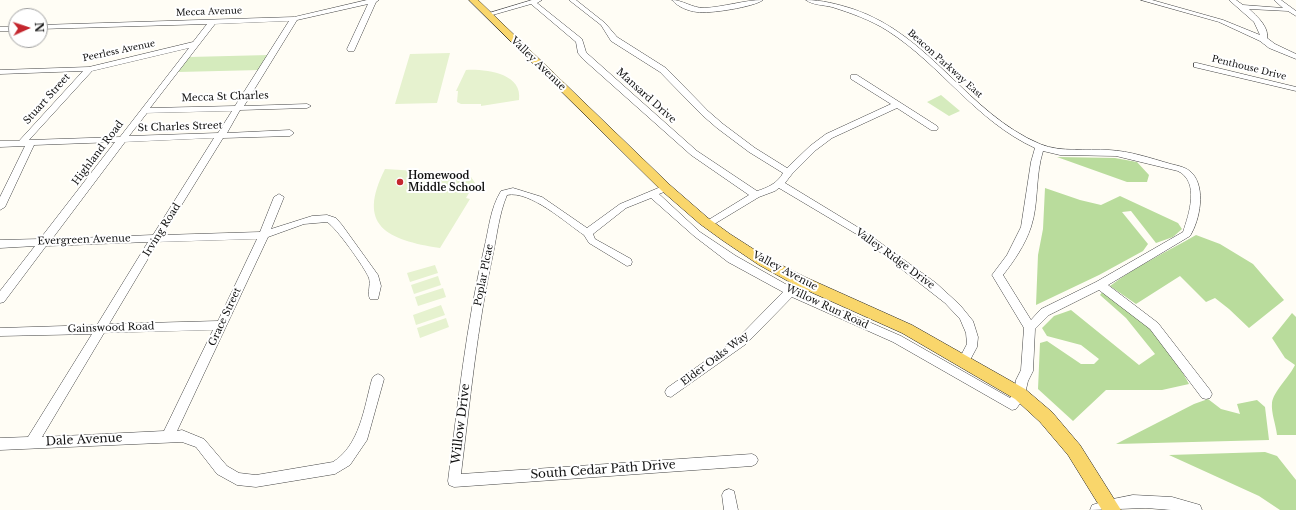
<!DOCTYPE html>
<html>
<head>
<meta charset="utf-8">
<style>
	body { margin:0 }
	#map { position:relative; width:1296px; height:510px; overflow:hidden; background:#fffdf5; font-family:"Libre Baskerville",serif }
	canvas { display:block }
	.north { position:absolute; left:8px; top:8px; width:40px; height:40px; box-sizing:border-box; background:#fff; border:1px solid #a0a0a0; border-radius:50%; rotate:87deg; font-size:11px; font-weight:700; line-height:16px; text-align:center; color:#111 }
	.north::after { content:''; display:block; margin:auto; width:14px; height:18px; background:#c4262e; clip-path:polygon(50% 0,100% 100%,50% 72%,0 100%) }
</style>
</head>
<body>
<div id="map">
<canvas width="1296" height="510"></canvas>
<div class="north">N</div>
</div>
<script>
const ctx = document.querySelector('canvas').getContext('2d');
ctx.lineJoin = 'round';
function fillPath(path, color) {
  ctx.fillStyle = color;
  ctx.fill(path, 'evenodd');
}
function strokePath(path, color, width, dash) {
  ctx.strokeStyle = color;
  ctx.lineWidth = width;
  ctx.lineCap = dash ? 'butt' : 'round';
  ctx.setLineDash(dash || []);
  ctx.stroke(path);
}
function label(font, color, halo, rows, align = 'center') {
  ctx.font = font + ' "Libre Baskerville",serif';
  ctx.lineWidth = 4;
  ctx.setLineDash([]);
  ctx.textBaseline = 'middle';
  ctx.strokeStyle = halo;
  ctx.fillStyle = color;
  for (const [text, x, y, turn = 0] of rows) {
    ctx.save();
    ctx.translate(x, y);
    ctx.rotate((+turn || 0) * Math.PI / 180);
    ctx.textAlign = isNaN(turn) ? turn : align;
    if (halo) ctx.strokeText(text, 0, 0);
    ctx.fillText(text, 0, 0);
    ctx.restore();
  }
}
const green = new Path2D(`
	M269,55l-9,15 -82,2 11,-15z
	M941,95l19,16 -11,5 -22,-14z`);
const forest = new Path2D(`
	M1057,157l58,1 22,4 12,13 -2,7h-20z
	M1045,188l35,12 21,5 19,-9 58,27 4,6 -9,8 -17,6 -25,-32 -9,1 26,32 -5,7 -44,24 -63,30 2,-50 5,-26z
	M1196,235l24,9 33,20 31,36 -35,28 -20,-19 -14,-11 -9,4 -26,-26 -44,28 -26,-18c26,-20 57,-34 86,-51z
	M1103,291l43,33 28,33 15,27 -27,6h-56l-33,31 -35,-32 2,-46 7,-2 34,23h13l5,-5 -18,-14 -34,-9 -5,-8 12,-12 17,-6 68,55 16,-11 -29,-36 -26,-23z
	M1292,313l4,4v118h-19c-1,-10 -6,-22 -5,-32 1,-11 18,-27 23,-38l-10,-7 -13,-20z
	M1208,399l13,10 19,5 -3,-10 20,-4 8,7 4,33 -153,4 78,-40z
	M1265,452l12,4 19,24v30h-16l-21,-14 -90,-41z`);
const pitch = new Path2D(`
	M450,53l-13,50 -42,1 15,-50z
	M466,70c19,-1 57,3 53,30l-38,6v-2h-20l-4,-2 1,-11h-2z
	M385,169l65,4v3l21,1 4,6 -9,15 4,1 -30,49c-53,-8 -84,-22 -55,-79z
	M435,265l3,8 -28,9 -3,-9z
	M438,276l3,9 -27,9 -3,-9z
	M443,288l3,9 -28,9 -3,-9z
	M441,305l4,10 -29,10 -3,-10z
	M446,318l3,9 -29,11 -3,-10z`);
const minor = new Path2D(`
	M367,0h12l-3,2 -22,49h-6l-1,-2 21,-45 -71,16 -53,86 63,-2 4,2 -4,2 -67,2 -13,23 63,-3 4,3 -4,3 -67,2 -60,97 97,-3 14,-35 5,-3 5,3 -13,32 41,-13 15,-1 9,3 6,7 36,50 3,11 -3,13h-8c-3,-6 1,-14 -1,-21 -4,-10 -33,-51 -42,-56l-23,2 -36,13 -91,194 5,-1 22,9 23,27 12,7 17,2 77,-13c27,-17 31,-54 39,-83l2,-3 4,-2 4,2 2,3 -17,61 -17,25 -15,9 -79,13 -19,-2 -20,-11 -21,-27 -14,-5 -182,8v-12l28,-1 64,-103 -92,2v-8l97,-3 51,-83 -102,4 -42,56 -4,1v-12l35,-45 -35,2v-8l40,-1 75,-97 -81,3 -29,62 -5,3v-13l25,-51 -25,1v-6h19l64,-70 -83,3v-4l89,-3 104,-25 14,-18 -167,5v-4l254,-8zM289,21l-54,85 -85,2 65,-84zM189,48l-69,89 -91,3 63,-69zM232,111l-14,22 -89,3 18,-23zM214,138l-61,97 -101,4 73,-97zM257,239l-39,82 -109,3 49,-82zM213,330l-49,101 -122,6 62,-104z
	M532,0h10l-5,3 45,36 4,13 3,3 108,96 60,40c10,-3 21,-8 26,-18l-34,-21 -32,-24 -15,-13 -42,-43 -49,-31 -10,-16 -32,-25h7l29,23 12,14 49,31 42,43 15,13 32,24 32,20 23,-22 16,-12 65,-30 -40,-25v-4h6l80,51 1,2 -1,2h-6l-34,-22 -65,30 -16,12 -24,24 -7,9 79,48 72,52 24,22 13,16 5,16 -1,10 -9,17 -4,2 -4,-2 -2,-3 9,-17 -1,-11 -6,-14 -15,-16 -87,-68 -79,-47 -4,3 -16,6 -48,29h-6l-2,-2 2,-2 44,-27 -58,-40 -108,-96 -5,-6 -2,-11 -45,-38 -42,12 -3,-2z
	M672,0c11,0 20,8 32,8 20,-1 40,-8 59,-8 -9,7 -54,14 -66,12 -9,-1 -19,-5 -25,-12z
	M806,0c16,0 31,4 47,9 78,26 114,104 187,135 22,9 46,4 69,6 21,1 41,8 62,14 8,2 15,3 21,9 14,15 8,47 -2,63l-82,49 50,38 52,67 2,4 -2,4 -4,1 -4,-1 -52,-69 -51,-39 -50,25 -14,14 -2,42 -5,10 -4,17 -8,11 -4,1 -119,-68 -101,-45 -46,47 -75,53 -4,-1 -2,-4 2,-4 71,-50 45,-46 -55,-30 -34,-26 -43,-38 -25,10 -33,26 2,5 36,20 1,3 -1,3 -4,1 -38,-23 -5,-8c-18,-12 -54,-45 -77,-40 -8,19 -10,40 -14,59 -16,73 -23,147 -32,220l291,-20 4,2 2,4 -2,4 -4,2 -298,21 -5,-2 -1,-4c10,-78 18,-155 36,-232 5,-20 6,-40 17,-58l12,-3 29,9 45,31 33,-24 43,-18h6l2,2 -2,2 -10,4 41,38 36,24 53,30 6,-3 4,1 1,3 -2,4 103,45 109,62 4,-6 2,-12 5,-10 3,-42 -32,-53 15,-20 14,-28 10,-65 4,-14c-59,-27 -94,-83 -147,-117 -17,-11 -37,-18 -56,-24 -8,-2 -20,-2 -26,-7zM1043,151l17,4 56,1 62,15c22,11 11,43 5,61l-87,50 -55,27 -10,11 -28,-45c11,-14 22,-30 28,-48 8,-24 4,-51 12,-76z
	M1141,0h11l71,20 37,15 -6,-13 -25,-22h7l7,5 40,3 -9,-8h7l15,11v5l-8,-5 -39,-2c8,7 20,18 18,29l8,6 21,10v5l-27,-11 -9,-7 -41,-19z
	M0,27h16v4h-16z
	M1194,63h3l99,24v4l-102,-24z
	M729,489l5,2 4,19h-14l-2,-15 2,-4z
	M1133,495l39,2 28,8 2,5h-31l-25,-2 -56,2 2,-5 16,-5z`);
const major = new Path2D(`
	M469,0h9l192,185 38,33 22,16 39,25 36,18 107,48 113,64 27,23 28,33 41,65h-19l-34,-55 -28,-33 -25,-23 -113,-66 -107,-48 -36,-20 -37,-25 -22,-16 -38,-33z`);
const markers = [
	[400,182,4,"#c4262e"]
];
const farStreetnames = [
	["Mecca Avenue",209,12,-2],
	["Peerless Avenue",119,51,-12],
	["Beacon Parkway East",945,64,42],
	["Penthouse Drive",1249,68,14]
];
const streetNames = [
	["Valley Avenue",538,64,44],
	["Mansard Drive",646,96,42],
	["Mecca St Charles",225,97,-2],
	["Stuart Street",47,99,-48],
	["St Charles Street",180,127,-2],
	["Highland Road",98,153,-53],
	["Irving Road",162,230,-58],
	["Evergreen Avenue",84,240,-2],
	["Valley Ridge Drive",895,259,36],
	["Valley Avenue",785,271,28],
	["Poplar Plcae",484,275,-79],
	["Willow Run Road",827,307,25],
	["Grace Street",225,317,-65],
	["Gainswood Road",111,328,-2],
	["Elder Oaks Way",715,359,-37]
];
const poiNames = [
	["Homewood",408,176],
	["Middle School",408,188]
];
const nearStreetnames = [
	["Willow Drive",461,424,-83],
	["Dale Avenue",84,440,-3],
	["South Cedar Path Drive",603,470,-4]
];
fillPath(green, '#d5ebbd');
fillPath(forest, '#b9dc9c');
fillPath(pitch, '#e6f2cf');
strokePath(minor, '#444', 1);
strokePath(major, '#222', 1);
fillPath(minor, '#fff');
fillPath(major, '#f9d66b');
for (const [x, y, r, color] of markers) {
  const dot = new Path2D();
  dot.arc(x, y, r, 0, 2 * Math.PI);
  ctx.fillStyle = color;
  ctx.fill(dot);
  strokePath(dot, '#fff', 1.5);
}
label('9px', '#111', '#fff', farStreetnames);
label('10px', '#111', '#fff', streetNames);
label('bold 10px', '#111', '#fff', poiNames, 'left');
label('12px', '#111', '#fff', nearStreetnames);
</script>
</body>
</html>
